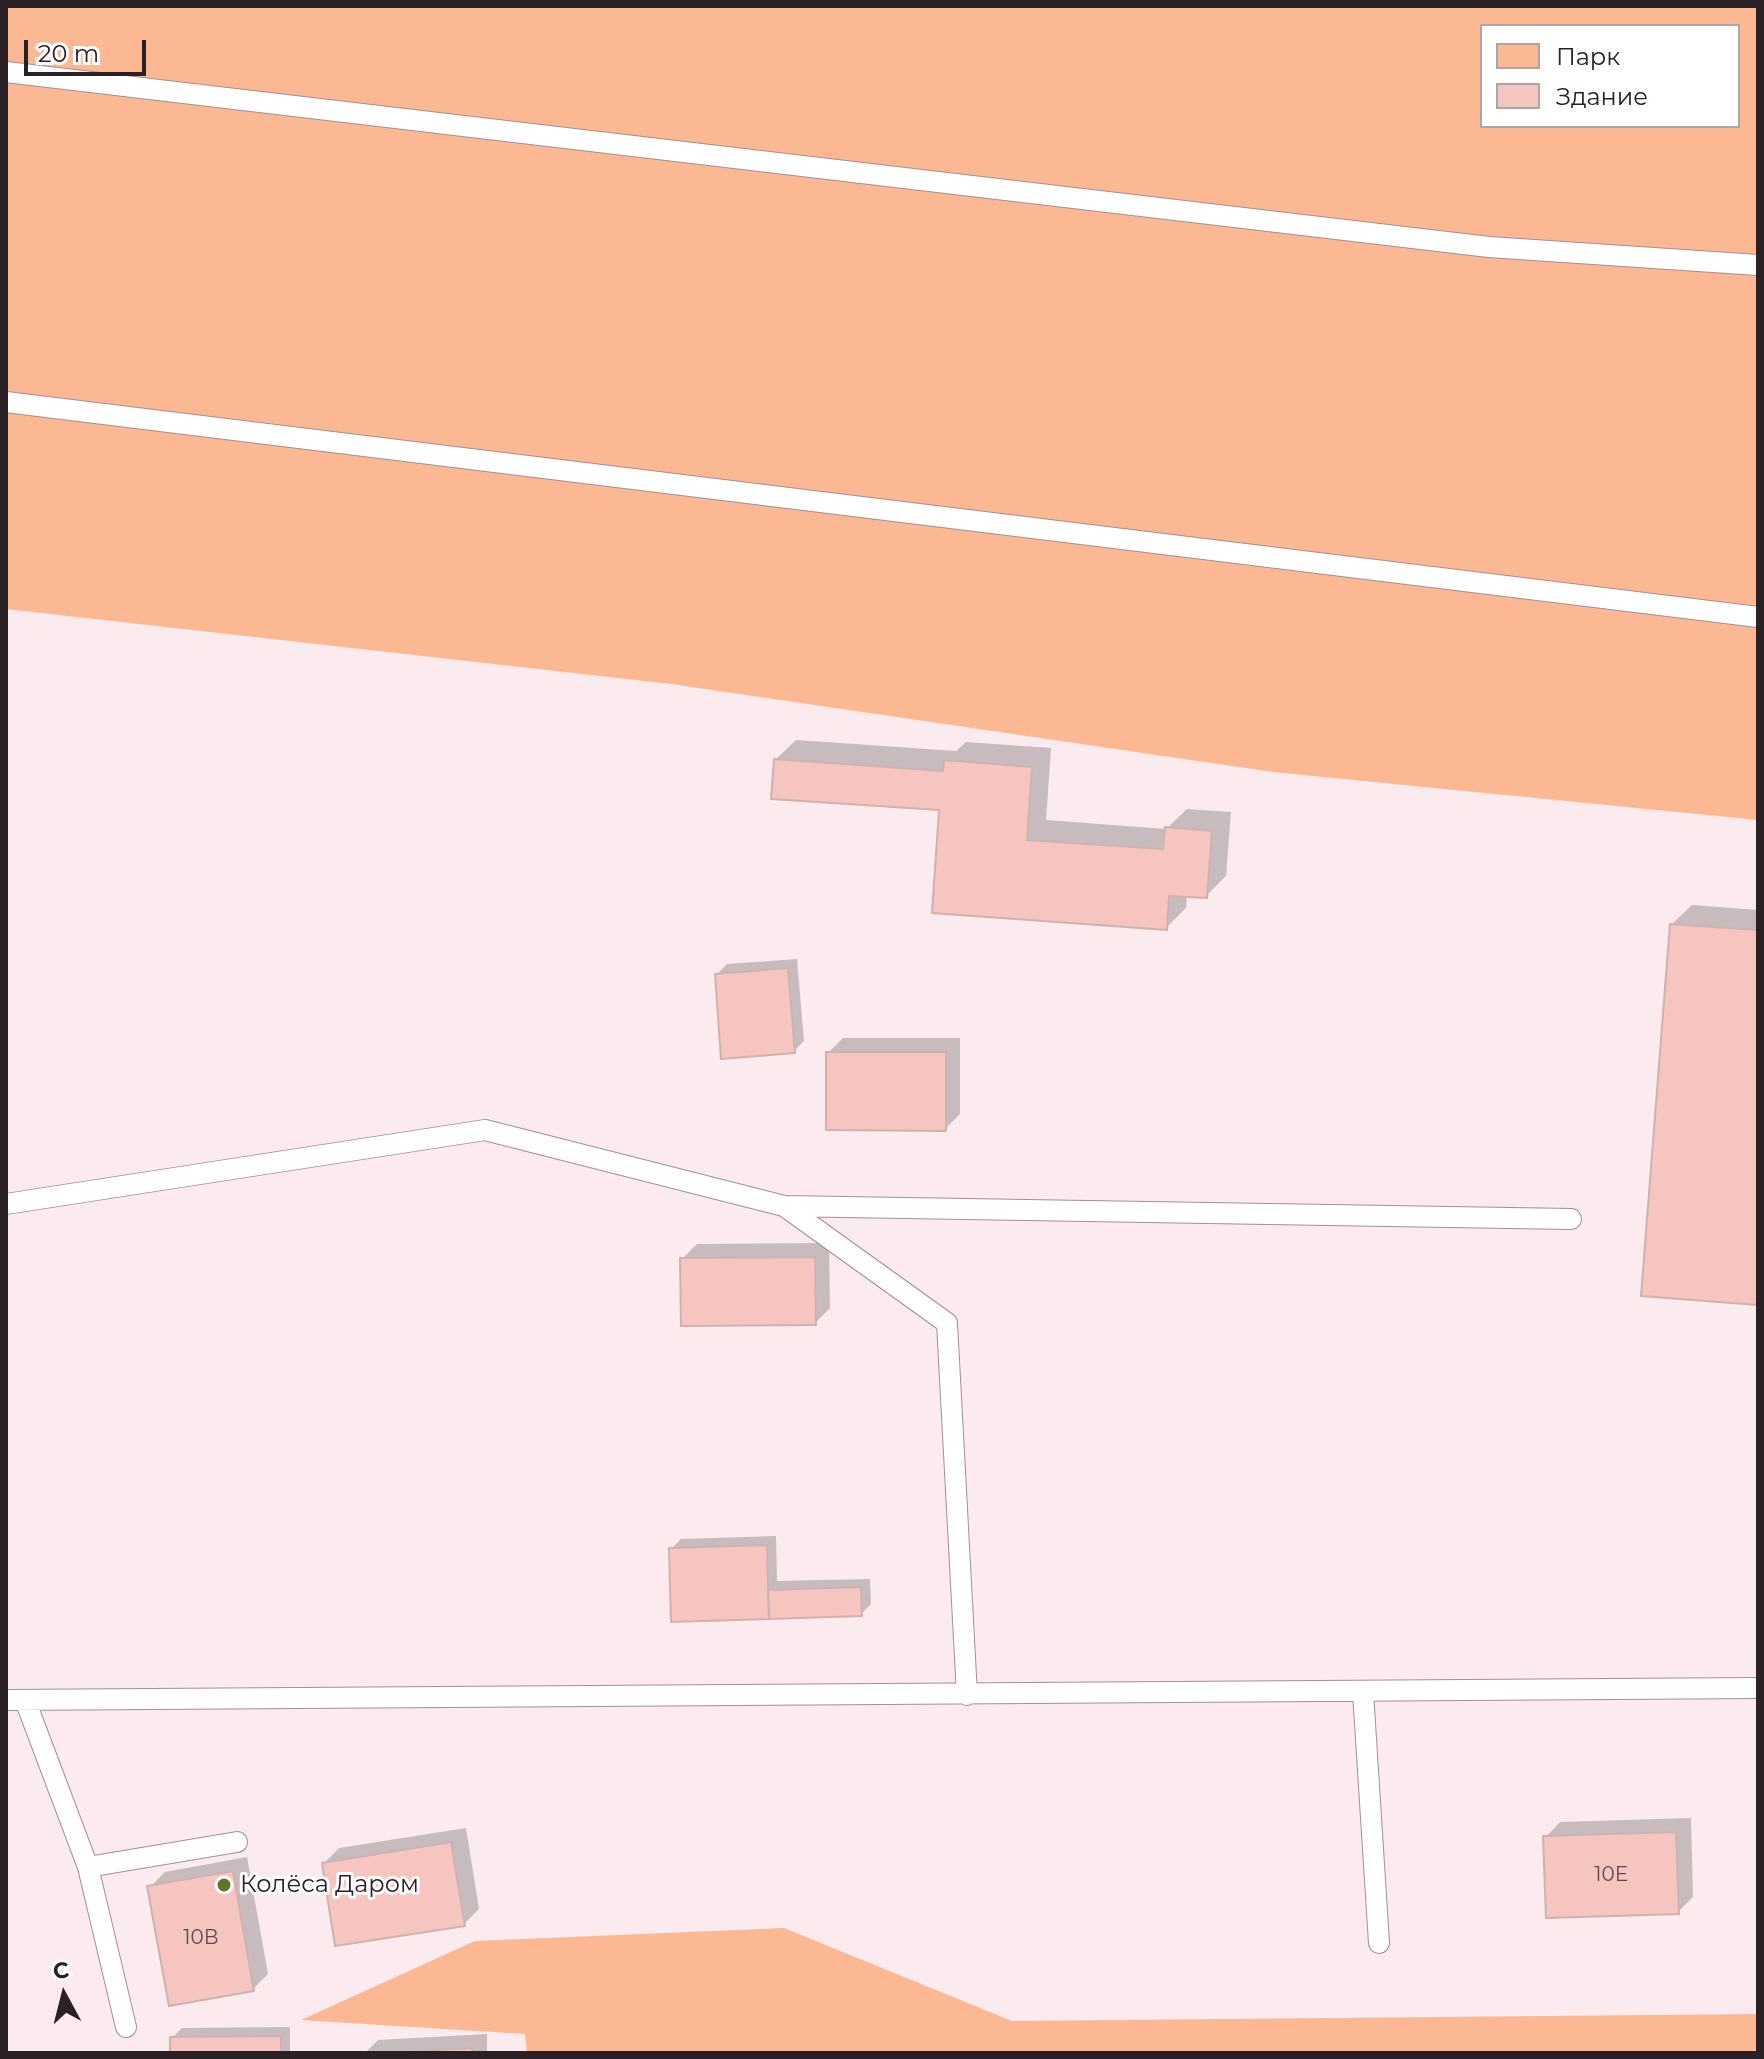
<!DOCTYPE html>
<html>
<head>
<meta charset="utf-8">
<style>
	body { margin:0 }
	#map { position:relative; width:1764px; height:2059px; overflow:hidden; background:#fbeaee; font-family:Montserrat,sans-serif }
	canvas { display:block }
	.frame { position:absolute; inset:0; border:8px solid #2b2023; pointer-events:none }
	.legend { position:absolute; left:1480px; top:24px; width:260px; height:104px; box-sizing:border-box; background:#fff; border:2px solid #aaa6a7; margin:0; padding:10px 14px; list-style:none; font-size:24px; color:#2b2023 }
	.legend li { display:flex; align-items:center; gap:16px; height:40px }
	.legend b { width:40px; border:2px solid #aaa6a7 }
	.north { position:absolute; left:24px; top:1955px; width:80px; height:80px; -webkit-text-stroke:6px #fff; paint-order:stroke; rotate:353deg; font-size:22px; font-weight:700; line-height:32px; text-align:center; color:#2b2023 }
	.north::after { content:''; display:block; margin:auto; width:28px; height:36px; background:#2b2023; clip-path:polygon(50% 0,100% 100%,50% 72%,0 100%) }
	.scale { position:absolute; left:24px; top:40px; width:122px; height:36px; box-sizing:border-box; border:4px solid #2b2023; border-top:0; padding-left:10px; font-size:24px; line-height:28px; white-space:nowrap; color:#2b2023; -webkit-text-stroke:6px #fff; paint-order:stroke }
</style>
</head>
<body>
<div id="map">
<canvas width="1764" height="2059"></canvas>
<div class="frame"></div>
<ul class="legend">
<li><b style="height:22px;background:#fcb892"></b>Парк</li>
<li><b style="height:22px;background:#f7c5bf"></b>Здание</li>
</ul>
<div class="north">С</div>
<div class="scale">20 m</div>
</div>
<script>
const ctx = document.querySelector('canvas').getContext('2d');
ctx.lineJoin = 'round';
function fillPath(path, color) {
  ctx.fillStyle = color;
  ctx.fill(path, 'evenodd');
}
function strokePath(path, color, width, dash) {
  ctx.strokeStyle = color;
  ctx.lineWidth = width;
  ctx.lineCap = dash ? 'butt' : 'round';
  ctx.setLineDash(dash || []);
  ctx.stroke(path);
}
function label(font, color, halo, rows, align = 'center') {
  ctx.font = font + ' Montserrat,sans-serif';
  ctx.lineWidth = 6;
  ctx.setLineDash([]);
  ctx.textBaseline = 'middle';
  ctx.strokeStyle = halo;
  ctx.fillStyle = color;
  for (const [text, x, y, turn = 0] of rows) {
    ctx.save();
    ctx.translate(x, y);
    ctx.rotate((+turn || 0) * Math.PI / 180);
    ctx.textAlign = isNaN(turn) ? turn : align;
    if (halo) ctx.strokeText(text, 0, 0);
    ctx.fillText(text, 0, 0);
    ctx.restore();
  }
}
const green = new Path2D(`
	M6,6h1752v814l-485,-48 -602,-88 -665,-75zM1482,26h256v100h-256z
	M784,1928l228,93 746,-7v39h-1231l-2,-19 -224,-14 174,-79z`);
const shadow = new Path2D(`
	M796,740l160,11 10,-9 85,6 -5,72 120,9 21,-20 44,3 -5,64 -20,20 -19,-1 -1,13 -20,20 -224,-119 -166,-50z
	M1692,905l66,5v393l-86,-379z
	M797,959l7,82 -10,10 -77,-77 10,-10z
	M843,1038h117v76l-15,15 -117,-76z
	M829,1243l1,65 -15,15 -133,-64 15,-15z
	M776,1536l1,45 93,-2 1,25 -10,10 -188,6 -2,-71 10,-10z
	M1691,1818l2,79 -15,15 -132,-75 14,-15z
	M466,1828l13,81 -15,15 -140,-61 15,-15z
	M247,1857l21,117 -15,15 -103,-102 15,-15z
	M290,2027v26h-118v-15l10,-10z
	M487,2034v19h-122l13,-13z`);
const building = new Path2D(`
	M774,759l169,12 1,-11 88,7 -5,73 136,9 2,-22 47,4 -5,67 -38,-2 -2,34 -235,-17 7,-103 -168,-11z
	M1670,924l88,6v375l-117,-9z
	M788,968l7,85 -74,6 -6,-85z
	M826,1052h120v79l-120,-1z
	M815,1257l1,68 -135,1 -1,-68z
	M767,1545l2,74 -98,3 -2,-74z
	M861,1587l1,29 -93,3 -1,-29z
	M1676,1832l3,82 -133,4 -3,-82z
	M451,1842l14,84 -130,20 -13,-83z
	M233,1871l21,120 -85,15 -22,-120z
	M281,2036v17h-111v-16z
	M472,2048l1,5h-84z`);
const lane = new Path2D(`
	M6,72l1483,175 269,18
	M6,402l1752,215
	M6,1204l479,-74 299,76 787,13
	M784,1206l163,117 20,372
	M1363,1692l16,251
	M6,1700l1752,-12
	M25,1700l63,167 149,-25
	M88,1867l38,160`);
const markers = [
	[224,1885,8,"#5f7525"]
];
const numberNames = [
	["10Е",1611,1875],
	["10В",201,1938]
];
const poiNames = [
	["Колёса Даром",240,1885]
];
fillPath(green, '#fcb892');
fillPath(shadow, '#0003');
fillPath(building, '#f7c5bf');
strokePath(building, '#ceb2af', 2);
strokePath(lane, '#a88d94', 22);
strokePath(lane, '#fff', 20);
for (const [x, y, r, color] of markers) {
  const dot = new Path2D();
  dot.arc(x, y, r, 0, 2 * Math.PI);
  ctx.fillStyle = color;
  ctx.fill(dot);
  strokePath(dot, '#fff', 3);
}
label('20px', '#5e494a', null, numberNames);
label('24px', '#2b2023', '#fff', poiNames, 'left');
</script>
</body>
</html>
